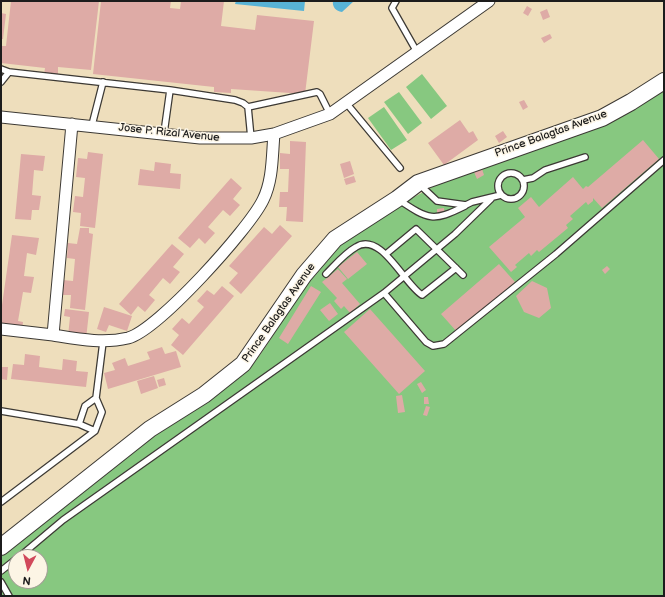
<!DOCTYPE html>
<html>
<head>
<meta charset="utf-8">
<style>
	body { margin:0 }
	#map { position:relative; width:665px; height:597px; overflow:hidden; background:#eedebc; font-family:"Balsamiq Sans",sans-serif }
	canvas { display:block }
	.frame { position:absolute; inset:0; border:2px solid #1c1c1c; pointer-events:none }
	.north { position:absolute; left:8px; top:549px; width:40px; height:40px; box-sizing:border-box; background:#fcf5e5; border:1px solid #a29e95; border-radius:50%; rotate:187deg; font-size:11px; font-weight:700; line-height:16px; text-align:center; color:#1c1c1c }
	.north::after { content:''; display:block; margin:auto; width:14px; height:18px; background:#d1495b; clip-path:polygon(50% 0,100% 100%,50% 72%,0 100%) }
</style>
</head>
<body>
<div id="map">
<canvas width="665" height="597"></canvas>
<div class="frame"></div>
<div class="north">N</div>
</div>
<script>
const ctx = document.querySelector('canvas').getContext('2d');
ctx.lineJoin = 'round';
function fillPath(path, color) {
  ctx.fillStyle = color;
  ctx.fill(path, 'evenodd');
}
function strokePath(path, color, width, dash) {
  ctx.strokeStyle = color;
  ctx.lineWidth = width;
  ctx.lineCap = dash ? 'butt' : 'round';
  ctx.setLineDash(dash || []);
  ctx.stroke(path);
}
function label(font, color, halo, rows, align = 'center') {
  ctx.font = font + ' "Balsamiq Sans",sans-serif';
  ctx.lineWidth = 3;
  ctx.setLineDash([]);
  ctx.textBaseline = 'middle';
  ctx.strokeStyle = halo;
  ctx.fillStyle = color;
  for (const [text, x, y, turn = 0] of rows) {
    ctx.save();
    ctx.translate(x, y);
    ctx.rotate((+turn || 0) * Math.PI / 180);
    ctx.textAlign = isNaN(turn) ? turn : align;
    if (halo) ctx.strokeText(text, 0, 0);
    ctx.fillText(text, 0, 0);
    ctx.restore();
  }
}
const green = new Path2D(`
	M422,74l25,32 -16,13 -25,-32z
	M664,89v507h-663v-41l114,-91 129,-93 16,-16 53,-80 19,-25 64,-43 42,-23 167,-59 23,-12zM16,557h24v24h-24z
	M399,92l23,31 -14,11 -24,-32z
	M384,107l23,33 -16,10 -23,-32z`);
const water = new Path2D(`
	M236,1h69l-1,10 -69,-7z
	M333,1h21l-12,11c-6,-1 -10,-5 -9,-11z`);
const building = new Path2D(`
	M11,1h88l-8,69 -33,-3v9l-14,-1 1,-7 -44,-5v-17h5z
	M101,1h70l-1,7 10,1 1,-8h43l-3,25 34,4 2,-15 57,6 -9,73 -74,-5v4l-17,-1v-5l-121,-13z
	M527,6l5,3 -4,7 -5,-3z
	M547,9l3,8 -7,3 -3,-8z
	M1,13l5,1 -3,25h-2z
	M550,34l2,4 -8,5 -3,-5z
	M524,100l4,7 -5,3 -4,-8z
	M460,120l9,13 4,-2 5,9 -34,25 -16,-22z
	M503,131l4,6 -8,6 -4,-7z
	M643,140l16,19 -57,49 -9,-10v3l-5,4 -2,-3 -16,14 3,3 -7,6 2,3 -29,24 -2,-2 -6,6 -2,-3 -14,12 2,2 -6,5 -22,-25 36,-30 -7,-9 13,-11 8,10 34,-30 10,12 3,-3 2,1z
	M290,141l16,1 -3,80 -17,-1 1,-14h-8l1,-15h8l1,-23h-9v-16l10,1z
	M88,152l15,2 -8,74 -15,-2 1,-13 -8,-1 2,-16 8,1 2,-19 -9,-1 2,-19 9,1z
	M21,154l24,2 -2,15 -9,-1 -2,25 9,1 -2,14h-7l-1,10 -16,-1z
	M350,161l4,13 -10,4 -4,-14z
	M155,162l16,2 -1,9 11,1 -1,15 -42,-4 2,-16 14,2z
	M482,169l2,6 -7,4 -3,-7z
	M354,176l2,6 -10,3 -2,-6z
	M231,178l11,10 -9,11 7,6 -10,11 -7,-6 -15,17 7,6 -10,11 -6,-6 -9,10 -12,-10z
	M444,208l1,7h-8v-6z
	M280,225l12,11 -51,58 -12,-11 9,-10 -9,-7 35,-39 8,7z
	M80,228h9v5l4,1 -8,76 -15,-2 1,-13h-9l1,-15 10,1 2,-22 -8,-1 1,-15 9,1z
	M12,235l27,3 -3,17 -9,-2 -3,23 10,1 -3,16 -8,-1 -5,29 5,1 -1,9 -21,-3v-16z
	M172,244l12,10 -11,13 7,5 -10,12 -7,-6 -14,17 6,5 -10,12 -7,-6 -7,9 -12,-11z
	M357,252l10,12 -19,15 -10,-12z
	M499,264l16,18 -58,50 -16,-18z
	M607,266l3,3 -5,5 -3,-4z
	M338,269l9,10 -5,4 18,21 -10,9 -6,-7 -3,3 -7,-8 3,-3 -15,-16z
	M532,281l15,7 4,20 -12,10 -15,-6 -8,-16z
	M222,286l12,10 -51,59 -12,-10 8,-10 -7,-6 10,-11 7,6 15,-17 -7,-6 10,-11 7,5z
	M311,286l10,6 -33,52 -9,-6z
	M330,303l8,11 -9,7 -9,-11z
	M104,307l28,9 -5,15 -18,-6 -3,7 -9,-3z
	M65,309l24,3 -3,27 -18,-3 2,-19 -6,-1z
	M370,309l55,62 -26,23 -55,-62z
	M162,347l3,7 11,-3 5,16 -73,22 -4,-16 11,-3 -3,-7 13,-5 3,8 22,-7 -3,-7z
	M25,354l15,2 -1,11 23,3 1,-11 14,2 -1,10 12,1 -2,15 -75,-8 2,-15 11,1z
	M1,367h7l-1,13 -6,-1z
	M154,376l4,12 -17,6 -4,-13z
	M164,378l2,7 -7,2 -2,-7z
	M421,382l5,8 -4,3 -5,-9z
	M402,395l3,17 -7,1 -2,-17z
	M424,397h4l1,7h-5z
	M426,406l4,1 -3,9 -4,-1z`);
const service = new Path2D(`
	M396,1l-4,7 25,44
	M1,69l8,3
	M1,82l8,-10 161,18 65,10 8,3 5,4 3,31
	M347,104l53,64
	M248,107l69,-15 3,2 10,20
	M92,125l11,-43
	M164,133l6,-43
	M498 186a13 13 0 1 1 26 0a13 13 0 1 1-26 0Z
	M523,180l10,-2 12,-8 40,-13
	M420,185l17,16 29,4 6,-3 29,-7
	M399,200c30,20 34,22 66,6
	M386,254l30,-25 47,46
	M326,274c9,-9 19,-21 30,-27 25,-16 48,37 66,48l34,-27
	M384,293l42,49 7,4 11,-2 112,-90 108,-94
	M1,411l78,13 16,7
	M79,424l6,-18 11,-8 7,-56
	M1,502l94,-71 7,-19 -6,-14
	M19,557l44,-37 321,-227 71,-59 36,-35
	M1,571l15,-12
	M1,582l8,14`);
const minor = new Path2D(`
	M1,117l199,21h51l23,-4 56,-20 159,-113
	M1,329l52,6 19,-211
	M53,335c25,4 50,9 75,3 30,-8 121,-109 135,-138 10,-20 9,-44 11,-66`);
const secondary = new Path2D(`
	M1,547l149,-118 54,-34 39,-31 61,-89 31,-36 62,-40 21,-16 184,-65 29,-16 33,-21`);
const streetNames = [
	["Jose P. Rizal Avenue",169,133,6],
	["Prince Balagtas Avenue",551,134,-20],
	["Prince Balagtas Avenue",279,313,-55]
];
fillPath(green, '#87c880');
fillPath(water, '#58b3d6');
fillPath(building, '#deaba6');
strokePath(service, '#3c3934', 8);
strokePath(minor, '#3c3934', 13);
strokePath(secondary, '#3c3934', 18);
strokePath(service, '#fff', 5.5);
strokePath(minor, '#fff', 11);
strokePath(secondary, '#fff', 16);
label('11px', '#1c1c1c', '#fcf5e5', streetNames);
</script>
</body>
</html>
